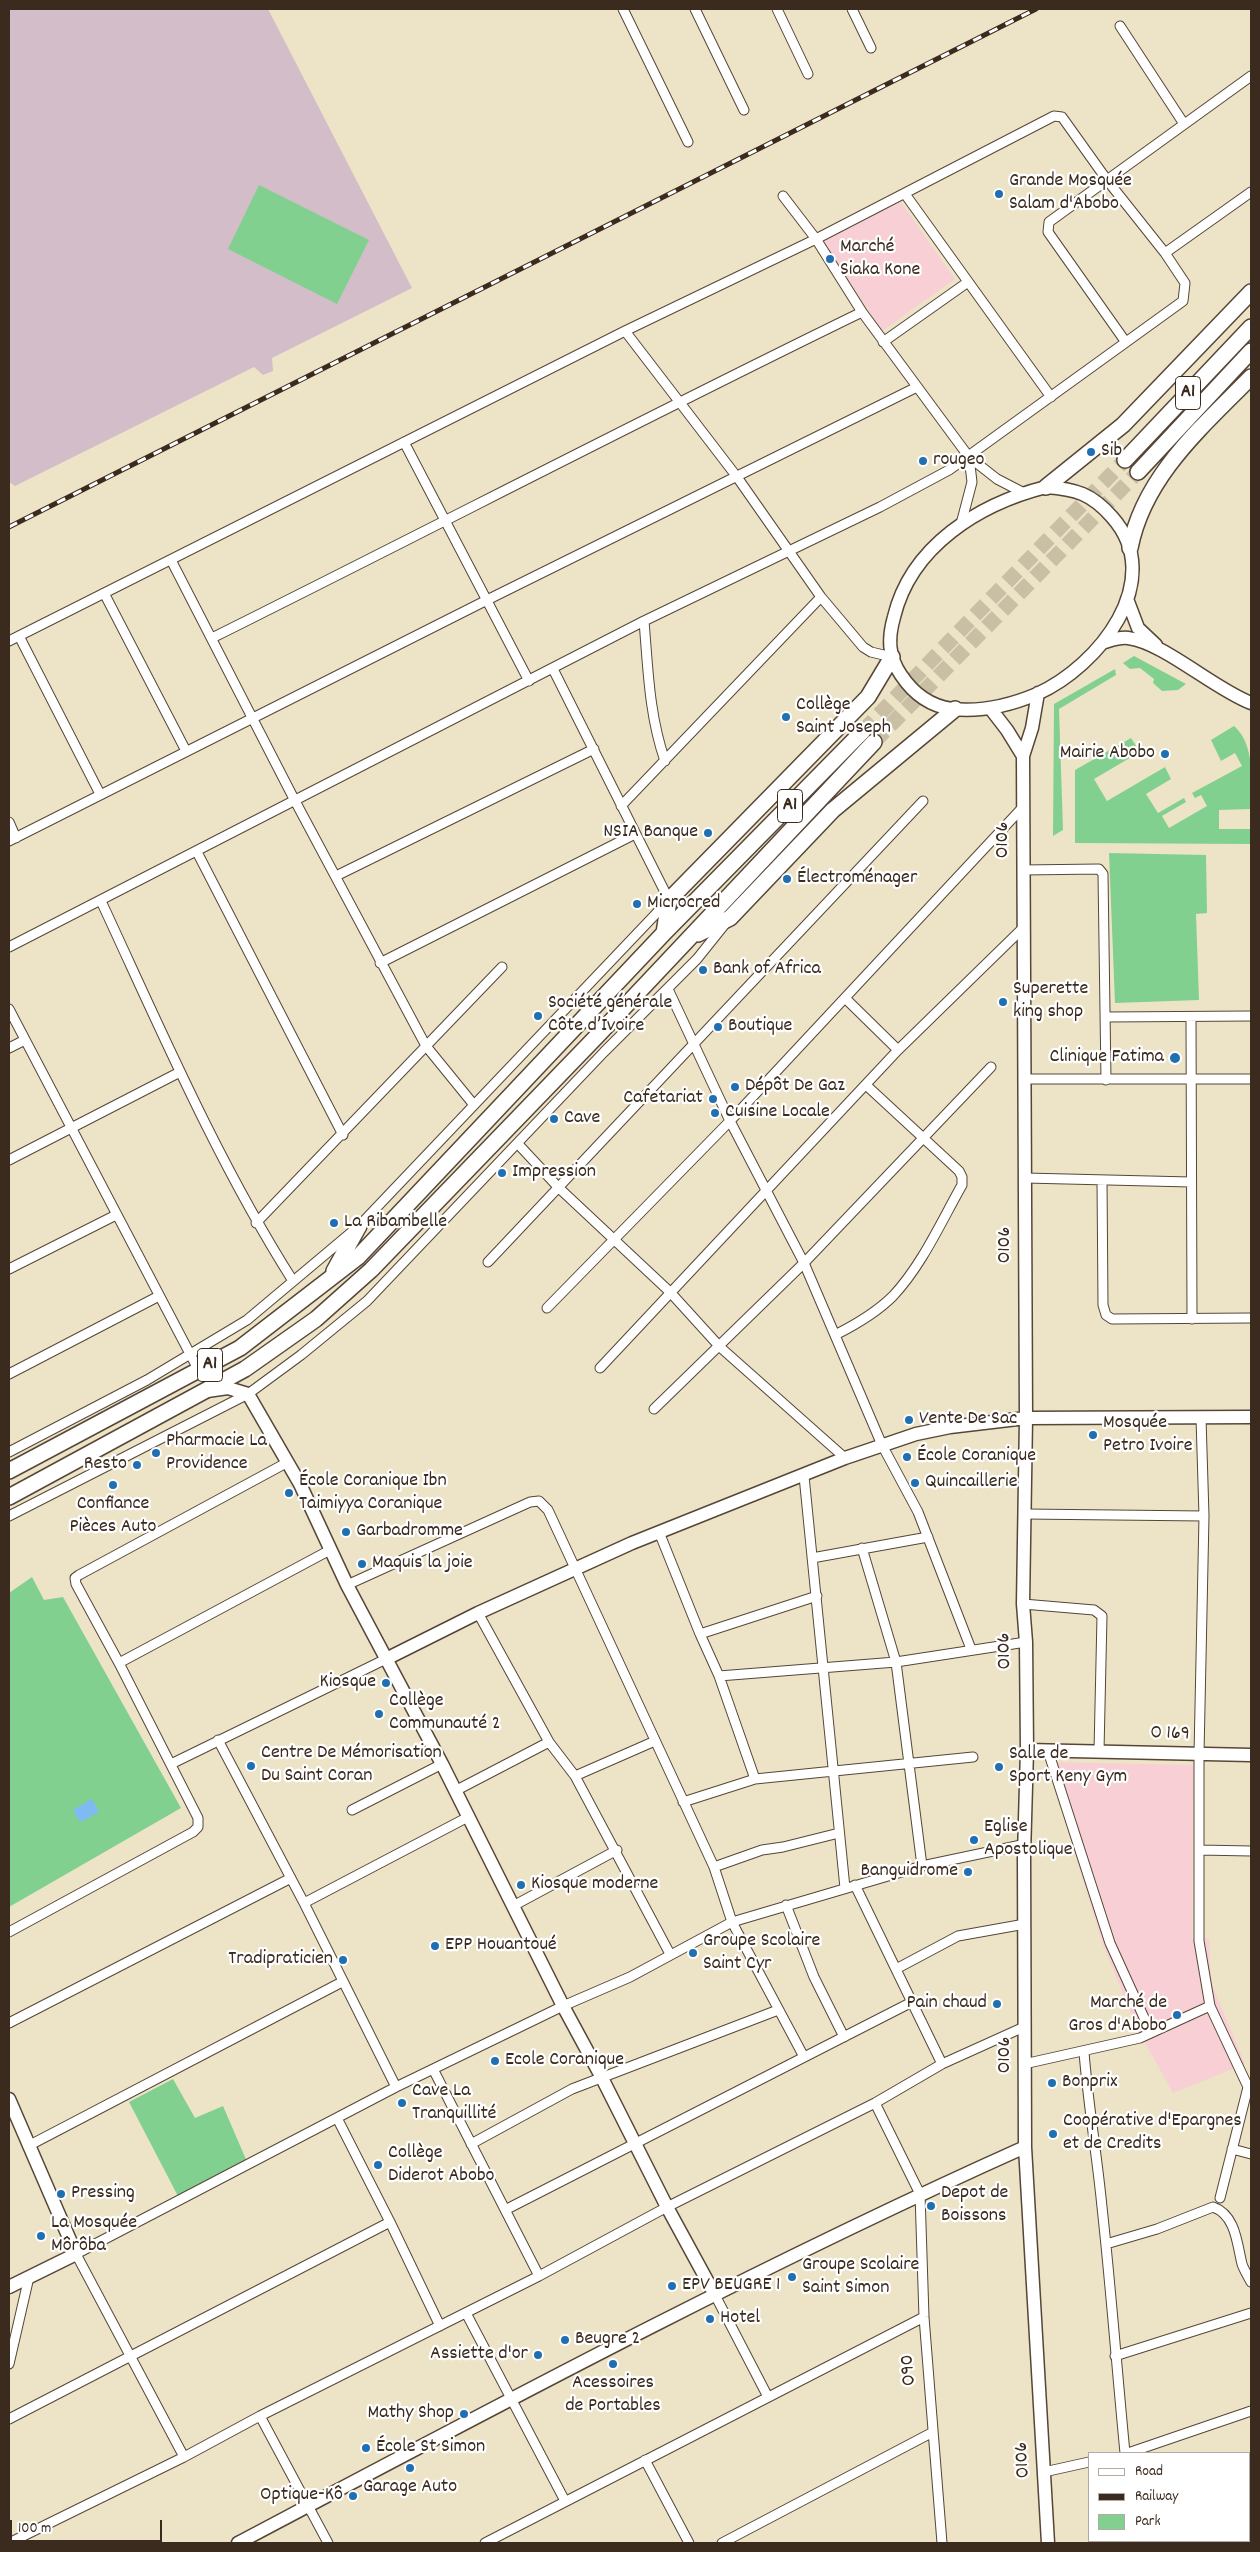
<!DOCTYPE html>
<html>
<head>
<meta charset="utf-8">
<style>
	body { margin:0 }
	#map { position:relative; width:1260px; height:2552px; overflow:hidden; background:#ede4c7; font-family:Dekko,sans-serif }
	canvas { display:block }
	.frame { position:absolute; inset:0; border:10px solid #3b2a1e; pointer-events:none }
	.legend { position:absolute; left:1088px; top:2452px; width:162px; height:90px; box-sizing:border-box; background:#fff; border:1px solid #b1aaa5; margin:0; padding:6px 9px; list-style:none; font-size:15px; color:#3b2a1e }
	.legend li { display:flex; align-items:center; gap:10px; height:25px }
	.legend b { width:25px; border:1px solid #b1aaa5 }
	.scale { position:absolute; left:10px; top:2520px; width:152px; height:22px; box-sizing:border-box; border:2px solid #3b2a1e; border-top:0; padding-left:6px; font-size:15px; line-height:18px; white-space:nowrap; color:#3b2a1e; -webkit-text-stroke:4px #fff; paint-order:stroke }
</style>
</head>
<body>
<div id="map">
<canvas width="1260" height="2552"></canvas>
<div class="frame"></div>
<ul class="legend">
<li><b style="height:6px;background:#fff"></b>Road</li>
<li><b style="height:6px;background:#3b2a1e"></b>Railway</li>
<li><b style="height:14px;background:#82d090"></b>Park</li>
</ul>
<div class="scale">100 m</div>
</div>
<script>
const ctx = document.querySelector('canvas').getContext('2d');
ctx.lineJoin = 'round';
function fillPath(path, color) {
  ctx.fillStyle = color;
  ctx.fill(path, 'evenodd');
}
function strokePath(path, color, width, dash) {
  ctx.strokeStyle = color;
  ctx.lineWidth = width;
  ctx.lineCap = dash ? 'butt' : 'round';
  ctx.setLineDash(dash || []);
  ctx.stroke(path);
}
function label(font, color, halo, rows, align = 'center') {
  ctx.font = font + ' Dekko,sans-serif';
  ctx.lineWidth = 4.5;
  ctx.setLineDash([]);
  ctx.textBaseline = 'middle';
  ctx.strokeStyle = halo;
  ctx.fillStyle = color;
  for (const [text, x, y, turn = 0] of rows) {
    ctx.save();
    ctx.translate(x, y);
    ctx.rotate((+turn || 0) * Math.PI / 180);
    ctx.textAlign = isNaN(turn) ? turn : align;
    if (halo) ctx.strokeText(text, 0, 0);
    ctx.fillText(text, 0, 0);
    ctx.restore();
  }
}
const built = new Path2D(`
	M901,202l54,77 -73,52 -59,-90z
	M1047,1762l146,3 -1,174 17,-1 2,44 34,82 -72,29 -35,-63 -35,-85z`);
const industrial = new Path2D(`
	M9,9h259l144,279 -140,70 1,13 -10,4 -9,-8 -239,119 -6,-4z`);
const green = new Path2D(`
	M259,185l110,55 -32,64 -109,-55z
	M1134,656l52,28 -8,6 -16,1 -9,-8 1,-4 -14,-11 -10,1 -7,-6z
	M1115,669l1,6 -57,34 4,121 -10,6 1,-132z
	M1234,726c22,19 17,57 17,83l-32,1v19h32v15l-176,-1v-73l56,-32 9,14 -46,27 13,22 58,-34 6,12 -25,15 12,19 26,-15 2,4 -24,14 7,12 38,-22 -6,-11 -6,3 -3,-5 50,-27 -7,-13 -14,8 -10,-21z
	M1109,853l97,2 1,58 -11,1 3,86 -84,3z
	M32,1577l12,23 19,-3 118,211 -172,99v-314z
	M173,2079l22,39 28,-12 25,58 -68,36 -51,-98z`);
const water = new Path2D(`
	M92,1799l7,13 -19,10 -7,-12z`);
const primaryTunnel = new Path2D(`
	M863,731l262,-271
	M874,742l264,-270`);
const street = new Path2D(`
	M623,9l65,133
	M695,9l49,101
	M777,9l31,65
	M852,9l19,39
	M1120,26l64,98
	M905,194l146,203
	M783,196l33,43 46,73 107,145 28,22 27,14
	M1165,253l86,-61
	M625,331l112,146 84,120 42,50 8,5 21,5
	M1125,341l-77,-109 1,-10 202,-146
	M883,342l85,-60
	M404,442l125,239
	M961,524l11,-42 -3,-25
	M171,560l123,239 132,247 48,59
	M104,593l82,158
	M644,621c4,47 5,94 21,140
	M19,636l81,158
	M212,638c217,-108 432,-220 650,-326
	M9,641l616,-310 191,-92 238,-123 8,1 45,63 58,73 20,30 -2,18 -234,169 -69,37 -236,114 -635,326
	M621,806l200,-209
	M9,822l7,16
	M9,841l478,-241 430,-213
	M197,852l146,283
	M1023,870l76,-1 4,5 3,206
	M336,876l258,-127
	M101,901c60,129 116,260 192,380
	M380,963l255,-129
	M668,989l62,132 74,142 78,182 36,67 53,137
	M845,998l53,52
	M9,1009l190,362
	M1106,1017l145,-1
	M1191,1018l1,301
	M9,1048l16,-8
	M1024,1079h227
	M518,1144l41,44 111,104 50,55 125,111
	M9,1160l171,-88
	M1025,1178l166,4
	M1102,1180l1,125 3,10 6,4 139,-1
	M256,1223l246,-256
	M488,1262l435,-461
	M9,1269l107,-54
	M547,1308l183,-187 293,-314
	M835,1335c20,-10 42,-23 58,-39 29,-31 48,-74 69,-111v-8l-3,-6 -93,-86
	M600,1368l298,-318 125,-122
	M9,1374l150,-78
	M654,1409l150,-146 187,-196
	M1201,1418l3,98 -5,238v187l11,65 38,81 -28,111
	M9,1452l138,-72 100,-60 112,-94 310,-326 -116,-231
	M288,1462l-209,113 -4,3 1,6 43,79 211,-113
	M804,1476l41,412
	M1025,1514l179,2
	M9,1516l239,-122 53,-39 66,-54 237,-249 93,-93 28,-35
	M659,1532l41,102 19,42 36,103
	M862,1548l34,114 26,204
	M812,1558l116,-21
	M347,1585l183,-83 9,-1 9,9 166,357 18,55 72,135
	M1023,1604l71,6 8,6 -3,135
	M478,1613l71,129 26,34 95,178
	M700,1634l117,-38
	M719,1676l177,-14 130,-20
	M218,1740l86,163 92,184
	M1048,1751l62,192 41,90
	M171,1764l217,-106
	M575,1776l80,-35
	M455,1791l94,-49
	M683,1802l72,-23 218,-22
	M352,1810l90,-46
	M1199,1850l52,1
	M714,1867l48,-17 21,-3 56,-14
	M855,1885l87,179
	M304,1903l164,-86
	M786,1905l28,72 30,60
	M513,1906l104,-56
	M9,1932l184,-100 5,-5v-9l-79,-155
	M896,1969l62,-33 67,-12
	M9,2023l282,-145
	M1084,2052c4,52 13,103 18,155 9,82 15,164 23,246
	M1024,2064l116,-26 70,-32
	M433,2069l106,207
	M875,2103l45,91 4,123 18,226
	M337,2118l53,104 50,104
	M471,2144l101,-55 206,-79
	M28,2146l314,-164
	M1232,2149l19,5
	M505,2210l407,-208
	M1106,2244l51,-15 56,-22c23,8 24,37 29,57 2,6 6,12 9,18
	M715,2295l53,102
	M466,2313l99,188
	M1115,2356l136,-43
	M9,2364l20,-87
	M260,2416l68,127
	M9,2419l381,-197
	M1128,2453l123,-42
	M184,2457l-108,-203 320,-167 167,-81 67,-29 102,-55 190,-56 104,-22
	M645,2460l44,83
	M1044,2472l45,-10
	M1249,2526h2
	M1148,2541l1,2
	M9,2543l175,-86 76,-41 279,-140 128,-69 208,-104 67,-39 82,-37
	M485,2543l439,-226
	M722,2543l211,-111
	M1194,2543l8,-2`);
const secondary = new Path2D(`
	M1046,487c30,2 46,7 66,30 56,63 -14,150 -75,177 -26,11 -57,18 -85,15 -22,-3 -39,-16 -51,-34 -13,-19 -13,-37 -7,-58 17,-71 85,-113 152,-130z
	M1127,599l11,29 18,17
	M1105,642c7,-2 14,-5 23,-4 35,4 86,51 123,65
	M1038,693l-6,35 -9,28 3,662 -3,186 3,38 1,108 -3,105 1,292 23,396
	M990,708l17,22 16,26
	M207,1391l21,-3 20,6 52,90 47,101 95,179 121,242 39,72 65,129 48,88
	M388,1658l90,-45 154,-70 213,-85 71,-24 34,-7 76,-9 225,-1
	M1027,1750l224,5
	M9,2099l67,155 -67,33
	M238,2543c259,-137 519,-276 787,-396`);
const primary = new Path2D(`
	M1125,460l126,-133
	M1138,472l113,-121
	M1046,487l77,-62 128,-133
	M1130,548c14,-72 72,-121 121,-171
	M664,933l5,-33 199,-203 24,-40
	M698,934l32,-16 103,-108 122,-101
	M334,1271l25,-45
	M9,1471l231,-123 118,-91 306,-324 199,-202
	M9,1497l236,-128 71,-50 55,-49 227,-235 276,-293`);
const rail = new Path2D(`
	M9,527l1027,-518`);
const markers = [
	[999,194,5,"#1f6fb2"],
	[830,259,5,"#1f6fb2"],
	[1091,452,5,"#1f6fb2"],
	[923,461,5,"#1f6fb2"],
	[786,717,5,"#1f6fb2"],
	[1165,754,5,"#1f6fb2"],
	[708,833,5,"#1f6fb2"],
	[787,879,5,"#1f6fb2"],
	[637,904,5,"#1f6fb2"],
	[703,970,5,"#1f6fb2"],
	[1003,1002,5,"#1f6fb2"],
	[538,1016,5,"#1f6fb2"],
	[718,1027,5,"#1f6fb2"],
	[1175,1058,6,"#1f6fb2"],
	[735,1087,5,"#1f6fb2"],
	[713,1099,5,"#1f6fb2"],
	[715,1113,5,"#1f6fb2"],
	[554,1119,5,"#1f6fb2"],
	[502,1173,5,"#1f6fb2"],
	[334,1223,5,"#1f6fb2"],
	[909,1420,5,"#1f6fb2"],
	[1093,1435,5,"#1f6fb2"],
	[156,1453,5,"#1f6fb2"],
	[907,1457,5,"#1f6fb2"],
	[137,1465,5,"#1f6fb2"],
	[915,1483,5,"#1f6fb2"],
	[113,1485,5,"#1f6fb2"],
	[289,1493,5,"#1f6fb2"],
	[346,1532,5,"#1f6fb2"],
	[362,1564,5,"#1f6fb2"],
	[386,1683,5,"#1f6fb2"],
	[379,1714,5,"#1f6fb2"],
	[251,1766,5,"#1f6fb2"],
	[999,1767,5,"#1f6fb2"],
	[974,1840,5,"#1f6fb2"],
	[968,1872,5,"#1f6fb2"],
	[521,1885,5,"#1f6fb2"],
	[435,1946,5,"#1f6fb2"],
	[693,1953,5,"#1f6fb2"],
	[343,1960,5,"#1f6fb2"],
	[997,2004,5,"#1f6fb2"],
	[1177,2015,5,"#1f6fb2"],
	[495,2061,5,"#1f6fb2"],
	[1052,2083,5,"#1f6fb2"],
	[402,2103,5,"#1f6fb2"],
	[1053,2134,5,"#1f6fb2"],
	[378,2165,5,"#1f6fb2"],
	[61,2194,5,"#1f6fb2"],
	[931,2206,5,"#1f6fb2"],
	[41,2236,5,"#1f6fb2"],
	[792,2277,5,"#1f6fb2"],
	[672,2286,5,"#1f6fb2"],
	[710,2319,5,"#1f6fb2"],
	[565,2340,5,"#1f6fb2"],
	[538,2355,5,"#1f6fb2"],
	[613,2364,5,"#1f6fb2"],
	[464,2414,5,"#1f6fb2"],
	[366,2448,5,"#1f6fb2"],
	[410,2468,5,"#1f6fb2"],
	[353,2496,5,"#1f6fb2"]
];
const shields = [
	[1188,393,25],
	[790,806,25],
	[210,1365,25]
];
const shieldNames = [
	["A1",1188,393],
	["A1",790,806],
	["A1",210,1365]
];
const poiNames = [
	["Grande Mosquée",1009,182],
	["Salam d'Abobo",1009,205],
	["Marché",840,248],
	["Siaka Kone",840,271],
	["Sib",1101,452],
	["rougeo",933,461],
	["Collège",796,706],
	["Saint Joseph",796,729],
	["Mairie Abobo",1155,754,"right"],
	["NSIA Banque",698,833,"right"],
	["Électroménager",797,879],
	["Microcred",647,904],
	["Bank of Africa",713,970],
	["Superette",1013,990],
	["king shop",1013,1013],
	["Société générale",548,1004],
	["Côte d’Ivoire",548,1027],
	["Boutique",728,1027],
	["Clinique Fatima",1164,1058,"right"],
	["Dépôt De Gaz",745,1087],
	["Cafetariat",703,1099,"right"],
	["Cuisine Locale",725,1113],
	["Cave",564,1119],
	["Impression",512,1173],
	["La Ribambelle",344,1223],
	["Vente De Sac",919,1420],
	["Mosquée",1103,1424],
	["Petro Ivoire",1103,1447],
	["Pharmacie La",166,1442],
	["Providence",166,1465],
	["École Coranique",917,1457],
	["Resto",127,1465,"right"],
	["École Coranique Ibn",299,1482],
	["Taimiyya Coranique",299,1505],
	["Quincaillerie",925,1483],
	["Confiance",113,1505,"center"],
	["Pièces Auto",113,1528,"center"],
	["Garbadromme",356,1532],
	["Maquis la joie",372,1564],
	["Kiosque",376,1683,"right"],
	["Collège",389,1702],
	["Communauté 2",389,1725],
	["Centre De Mémorisation",261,1754],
	["Du Saint Coran",261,1777],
	["Salle de",1009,1755],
	["Sport Keny Gym",1009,1778],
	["Eglise",984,1828],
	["Apostolique",984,1851],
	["Banguidrome",958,1872,"right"],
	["Kiosque moderne",531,1885],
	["Groupe Scolaire",703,1942],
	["Saint Cyr",703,1965],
	["EPP Houantoué",445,1946],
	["Tradipraticien",333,1960,"right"],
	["Pain chaud",987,2004,"right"],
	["Marché de",1167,2004,"right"],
	["Gros d'Abobo",1167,2027,"right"],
	["Ecole Coranique",505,2061],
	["Bonprix",1062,2083],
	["Cave La",412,2092],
	["Tranquillité",412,2115],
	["Coopérative d'Epargnes",1063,2122],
	["et de Credits",1063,2145],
	["Collège",388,2154],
	["Diderot Abobo",388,2177],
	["Pressing",71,2194],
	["Depot de",941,2194],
	["Boissons",941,2217],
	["La Mosquée",51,2224],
	["Môrôba",51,2247],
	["Groupe Scolaire",802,2266],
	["Saint Simon",802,2289],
	["EPV BEUGRE 1",682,2286],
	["Hotel",720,2319],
	["Beugre 2",575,2340],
	["Assiette d'or",528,2355,"right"],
	["Acessoires",613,2384,"center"],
	["de Portables",613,2407,"center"],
	["Mathy Shop",454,2414,"right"],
	["École St Simon",376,2448],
	["Garage Auto",410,2488,"center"],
	["Optique-Kô",343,2496,"right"]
];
const streetNames = [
	["O106",1004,840,-90],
	["O106",1006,1245,-90],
	["O106",1006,1651,-92],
	["O 169",1170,1735,2],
	["O106",1006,2055,-90],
	["O90",910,2370,-95],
	["O106",1024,2460,-93]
];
fillPath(built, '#f7cfd4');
fillPath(industrial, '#d2bdc8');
fillPath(green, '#82d090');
fillPath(water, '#80baf2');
strokePath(primaryTunnel, '#c9bfa5', 15, [15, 8]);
strokePath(street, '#564637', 11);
strokePath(secondary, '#564637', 15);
strokePath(primary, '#564637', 18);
strokePath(street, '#fff', 9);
strokePath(secondary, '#fff', 12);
strokePath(primary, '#fff', 15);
strokePath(rail, '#3b2a1e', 5);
strokePath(rail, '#fff', 3, [9]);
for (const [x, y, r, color] of markers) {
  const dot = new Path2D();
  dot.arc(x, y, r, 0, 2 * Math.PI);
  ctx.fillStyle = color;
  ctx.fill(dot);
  strokePath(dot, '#fff', 2);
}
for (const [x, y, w] of shields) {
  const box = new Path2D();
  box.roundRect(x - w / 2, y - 16.5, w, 33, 4);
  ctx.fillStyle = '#fff';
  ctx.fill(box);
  strokePath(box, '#3b2a1e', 1);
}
label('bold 19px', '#3b2a1e', null, shieldNames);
label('20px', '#3b2a1e', '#fff', poiNames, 'left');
label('20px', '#3b2a1e', '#fff', streetNames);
</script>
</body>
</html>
